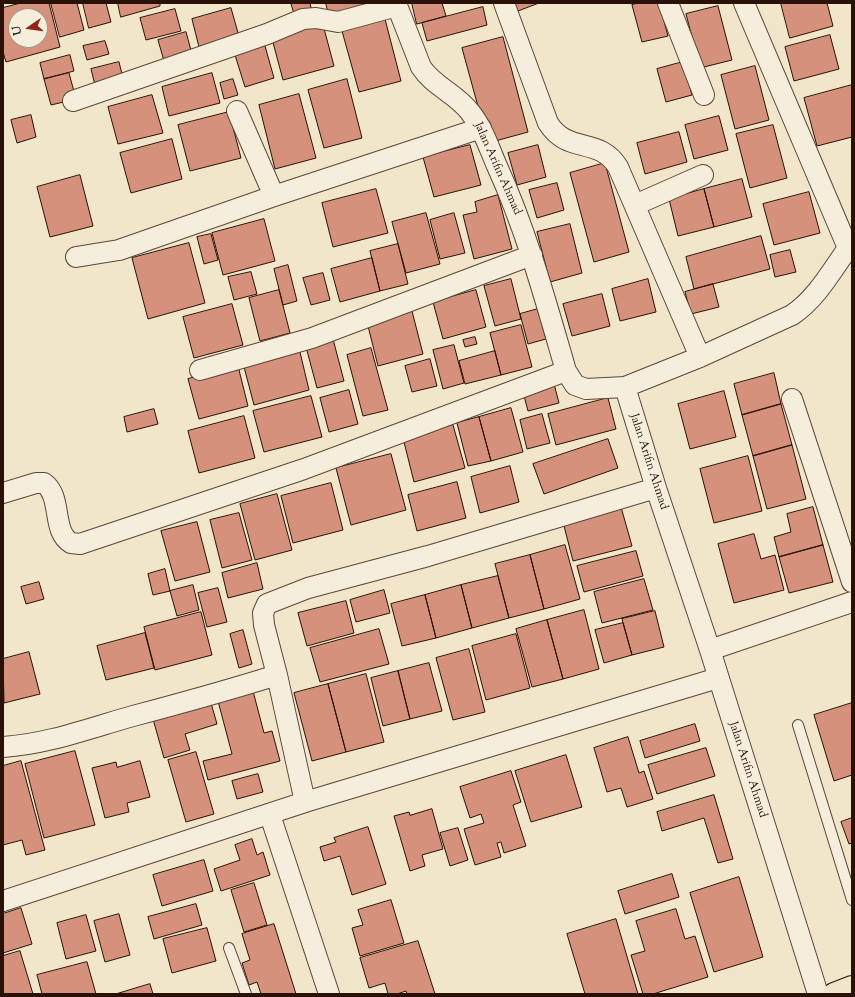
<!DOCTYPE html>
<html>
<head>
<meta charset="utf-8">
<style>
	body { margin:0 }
	#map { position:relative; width:855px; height:997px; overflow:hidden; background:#f1e5ca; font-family:"Sorts Mill Goudy",serif }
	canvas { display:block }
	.frame { position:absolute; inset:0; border:4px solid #291107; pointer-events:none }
	.north { position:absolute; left:8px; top:8px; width:40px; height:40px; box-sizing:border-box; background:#f6eedd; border:1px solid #a49687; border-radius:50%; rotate:257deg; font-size:11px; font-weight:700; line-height:16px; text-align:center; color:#291107 }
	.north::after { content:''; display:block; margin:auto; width:14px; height:18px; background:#8f2418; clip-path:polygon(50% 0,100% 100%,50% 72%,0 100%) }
</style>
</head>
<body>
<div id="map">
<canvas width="855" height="997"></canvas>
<div class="frame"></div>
<div class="north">U</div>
</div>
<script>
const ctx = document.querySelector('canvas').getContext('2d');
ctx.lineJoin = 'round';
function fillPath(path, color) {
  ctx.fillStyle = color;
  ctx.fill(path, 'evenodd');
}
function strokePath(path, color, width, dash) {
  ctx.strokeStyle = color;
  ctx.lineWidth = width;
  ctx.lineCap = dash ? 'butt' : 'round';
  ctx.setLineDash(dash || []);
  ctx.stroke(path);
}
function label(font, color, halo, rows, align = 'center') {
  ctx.font = font + ' "Sorts Mill Goudy",serif';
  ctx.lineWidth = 3.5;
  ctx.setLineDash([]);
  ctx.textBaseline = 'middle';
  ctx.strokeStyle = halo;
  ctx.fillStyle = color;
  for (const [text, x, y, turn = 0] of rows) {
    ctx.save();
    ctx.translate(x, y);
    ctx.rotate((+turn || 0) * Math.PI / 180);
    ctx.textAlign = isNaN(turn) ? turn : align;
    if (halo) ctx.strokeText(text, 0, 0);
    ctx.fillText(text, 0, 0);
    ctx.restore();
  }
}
const building = new Path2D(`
	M21,3h28l11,44 -54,15 -3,-10v-44zM16,16h24v24h-24z
	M51,3h26l7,27 -24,7z
	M83,3h23l5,19 -22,6z
	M118,3h42v3l-39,11z
	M295,3h15l2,9 -17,5 -4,-13z
	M326,3h53l-49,15z
	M412,3h30l4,13 -29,8z
	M515,3h24l-21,8z
	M638,3h21l9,33 -26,6 -10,-37z
	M781,3h46l6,23 -43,12z
	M718,6l14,54 -32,8 -14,-54z
	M483,7l4,18 -60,16 -5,-18z
	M231,8l9,32 -40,11 -8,-32z
	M175,9l6,22 -35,9 -6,-22z
	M385,19l16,62 -42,11 -17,-61z
	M322,21l12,45 -51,14 -12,-45z
	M186,32l6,22 -28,7 -6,-21z
	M830,35l9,34 -45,12 -9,-34z
	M503,37l25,95 -40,11 -26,-95z
	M105,41l4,13 -22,6 -4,-14z
	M265,46l9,32 -29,9 -10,-32z
	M70,55l4,16 -30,8 -4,-16z
	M119,62l4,16 -28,7 -4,-16z
	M683,62l9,33 -26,7 -9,-33z
	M755,66l14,54 -34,9 -14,-54z
	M69,73l7,26 -25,6 -7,-26z
	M212,73l8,30 -51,13 -7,-29z
	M233,79l5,16 -14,4 -4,-16z
	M347,79l15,59 -38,10 -16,-58z
	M852,85v52l-35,9 -13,-48z
	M299,94l17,64 -41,11 -16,-64z
	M152,95l11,38 -45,11 -10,-37z
	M229,112l12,46 -51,13 -12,-46z
	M31,115l5,22 -19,6 -6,-23z
	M719,116l9,34 -34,9 -9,-34z
	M773,125l14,53 -37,10 -14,-54z
	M679,132l8,30 -42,12 -8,-31z
	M172,139l10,40 -51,14 -11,-40z
	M470,145l11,40 -47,12 -11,-40z
	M538,145l8,32 -29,8 -9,-32z
	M605,163l24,89 -35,10 -24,-89z
	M80,175l13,51 -43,11 -13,-50z
	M742,179l10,38 -38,10 -10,-38z
	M557,183l7,27 -27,8 -8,-28z
	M376,189l12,44 -55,14 -11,-44z
	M704,189l10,38 -36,9 -9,-37z
	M809,192l11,41 -46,12 -11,-41z
	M498,195l14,54 -38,10 -11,-44 14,-3 -2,-10z
	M426,213l14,51 -34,9 -14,-51z
	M454,213l11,40 -25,6 -10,-39z
	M264,219l11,42 -52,14 -11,-42z
	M570,224l12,49 -32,9 -13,-50z
	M211,234l7,26 -14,4 -7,-27z
	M761,236l9,33 -76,20 -8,-32z
	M189,243l16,60 -57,16 -16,-61z
	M398,244l10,40 -28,7 -10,-40z
	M790,250l6,22 -21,5 -5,-22z
	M372,258l8,33 -40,11 -9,-33z
	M288,265l9,36 -14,4 -9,-36z
	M251,272l6,22 -23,6 -6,-23z
	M323,273l7,27 -19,5 -8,-27z
	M511,279l10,40 -26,7 -11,-40z
	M648,279l8,33 -36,9 -8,-32z
	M713,284l6,23 -28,7 -6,-22z
	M279,290l11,43 -30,8 -11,-43z
	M476,290l10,37 -43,12 -10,-37z
	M602,294l8,32 -38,10 -9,-32z
	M232,304l11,41 -49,13 -11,-41z
	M538,309l8,30 -18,5 -8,-30z
	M412,311l11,43 -45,12 -11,-44z
	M521,325l11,42 -31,8 -11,-42z
	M475,337l2,7 -12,3 -2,-7z
	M333,339l11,42 -27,7 -11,-41z
	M454,345l10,38 -21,6 -10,-39z
	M299,348l10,42 -55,15 -11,-42z
	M371,348l17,62 -25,6 -16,-61z
	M495,351l6,24 -36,9 -6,-23z
	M430,359l7,27 -25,6 -7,-26z
	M238,366l10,40 -49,13 -11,-40z
	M774,373l7,31 -39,11 -8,-31z
	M553,380l6,23 -31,8 -6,-23z
	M349,390l9,34 -29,8 -9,-34z
	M724,391l12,46 -46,12 -12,-45z
	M311,396l11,41 -58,15 -11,-41z
	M608,398l8,31 -60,16 -8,-31z
	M781,404l11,41 -39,11 -11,-41z
	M511,408l12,44 -32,9 -12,-44z
	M154,409l4,15 -31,8 -3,-15z
	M542,414l8,29 -23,6 -7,-29z
	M244,416l11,42 -56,15 -11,-42z
	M479,417l12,44 -23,5 -11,-43z
	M453,425l12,43 -51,14 -11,-44z
	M608,439l10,29 -74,26 -11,-30z
	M792,445l14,54 -39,10 -14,-53z
	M391,454l15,56 -55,15 -15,-57z
	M748,456l14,55 -48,12 -14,-54z
	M510,466l9,36 -39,11 -9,-36z
	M457,482l9,36 -49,13 -9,-36z
	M331,483l12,47 -50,13 -12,-47z
	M277,494l15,56 -37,10 -15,-56z
	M621,507l11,39 -59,15 -10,-39z
	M813,507l10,38 -44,12 -5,-20 17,-5 -4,-18z
	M239,513l13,47 -30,8 -12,-48z
	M197,522l13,50 -35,9 -14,-50z
	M754,534l7,25 14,-4 9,35 -50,13 -16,-59z
	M565,545l15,54 -36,10 -14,-54z
	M823,545l10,37 -44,11 -10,-36z
	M636,551l7,25 -59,16 -7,-26z
	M530,555l14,54 -35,9 -14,-54z
	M257,563l6,26 -35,9 -6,-25z
	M165,569l5,22 -17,4 -5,-21z
	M498,576l11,42 -37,10 -11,-43z
	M644,579l9,31 -51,13 -8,-31z
	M39,582l5,17 -18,5 -5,-17z
	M193,585l6,25 -22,6 -7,-25z
	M461,585l11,43 -36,10 -11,-43z
	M218,588l9,34 -20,5 -9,-34z
	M384,590l6,23 -34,9 -6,-22z
	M425,595l11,43 -34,8 -11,-42z
	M346,601l8,32 -47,13 -9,-33z
	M584,610l15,59 -36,10 -16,-59z
	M655,611l9,36 -32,8 -10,-36z
	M201,612l11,43 -57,15 -11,-43z
	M547,620l16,59 -31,8 -16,-58z
	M623,623l9,32 -28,8 -9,-33z
	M379,629l10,35 -69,18 -10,-34z
	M243,630l9,34 -13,4 -9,-34z
	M145,633l9,35 -48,12 -9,-34z
	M516,634l14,54 -44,12 -14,-54z
	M469,649l16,63 -32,8 -17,-62z
	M29,652l11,42 -36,9 -1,-44z
	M429,663l13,48 -32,8 -12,-48z
	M398,671l12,48 -27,7 -12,-48z
	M366,674l18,68 -38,10 -18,-68z
	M328,684l18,68 -34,9 -18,-68z
	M253,691l11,42 8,-2 8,30 -72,19 -5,-19 29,-7 -14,-53z
	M211,703l6,21 -32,10 5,16 -26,8 -11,-39z
	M852,703v72l-18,6 -20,-66z
	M695,724l5,17 -55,17 -5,-17z
	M628,737l11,36 5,-2 9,28 -26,8 -6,-19 -14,4 -13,-44z
	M706,748l9,28 -58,18 -9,-29z
	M75,751l20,74 -51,13 -19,-74z
	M196,752l18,62 -28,8 -18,-62z
	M566,755l16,52 -51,15 -16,-51z
	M21,761l24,89 -19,5 -4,-15 -19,5v-79z
	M140,761l10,36 -23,6 2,9 -24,6 -13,-50 24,-6 1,5z
	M511,771l10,31 -8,3 13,41 -22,7 -3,-11 -4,1 4,14 -26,8 -11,-36 20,-6 -3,-9 -11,4 -10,-31z
	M258,774l5,18 -26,7 -5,-18z
	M714,795l19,64 -15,4 -14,-45 -42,13 -5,-19z
	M432,809l11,40 -21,6 3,11 -15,5 -16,-55 15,-4 1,3z
	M852,818v25l-3,1 -8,-22z
	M368,827l18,57 -34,11 -12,-39 -16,5 -4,-14 16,-5 -2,-4z
	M458,828l10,32 -18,6 -10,-33z
	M252,839l5,16 6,-3 7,23 -49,16 -7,-22 26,-9 -5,-15z
	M204,860l9,31 -51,15 -9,-31z
	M672,874l7,23 -54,17 -7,-23z
	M739,877l24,80 -49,15 -24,-79z
	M254,883l13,42 -23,7 -13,-42z
	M391,900l13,43 -44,13 -8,-28 11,-3 -5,-15z
	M196,904l6,21 -48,14 -6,-22z
	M21,908l11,36 -29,9v-39z
	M676,909l9,30 10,-3 13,41 -55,17h-10l-12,-39 14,-4 -9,-30z
	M119,914l11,41 -25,7 -11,-41z
	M86,915l10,36 -30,8 -9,-36z
	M616,919l22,75h-53l-18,-60z
	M274,924l22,70h-35l-4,-12 -8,3 -7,-22 8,-3 -8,-26z
	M207,928l9,33 -44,12 -9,-34z
	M418,941l17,53h-28l-1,-3 -9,3h-9l-3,-11 -16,5 -9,-30z
	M20,951l13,43h-30v-38z
	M87,962l9,32h-54l-5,-19z
	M150,984l3,10h-37z`);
const lane = new Path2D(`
	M798,725l54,175
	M229,948l17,46`);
const street = new Path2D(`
	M396,3l25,64c12,19 36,27 49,45 13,16 19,36 27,54 30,66 49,136 69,205l9,14 11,4 39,-2 75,-30 92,-42c24,-16 39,-43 56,-67l4,-1
	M504,3l44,120c20,32 51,13 70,44l82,190
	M668,3l36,92
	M744,3l104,245
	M73,101l194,-67 36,-15 13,-1 22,4 59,-16
	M237,111l37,85
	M635,205l68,-30
	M76,257l43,-7 155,-54 207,-68
	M200,370l112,-32 220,-83
	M625,387l31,101 54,162 108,344
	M792,399l60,183
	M3,493l33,-10h8c19,14 7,48 27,60l9,1 224,-75 262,-98
	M710,650l142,-48
	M3,747c45,-3 87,-19 130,-31 49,-13 96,-26 144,-41
	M305,802l-28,-127 -13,-50 -1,-12 4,-9 41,-16 120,-32 228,-68
	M270,815l59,179
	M3,901l302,-99 413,-124`);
const primary = new Path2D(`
	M834,994l18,-7`);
const streetNames = [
	["Jalan Arifin Ahmad",497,169,66],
	["Jalan Arifin Ahmad",648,462,72],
	["Jalan Arifin Ahmad",747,770,72]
];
fillPath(building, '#d5917b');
strokePath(building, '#291107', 1);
strokePath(lane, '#5b4638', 12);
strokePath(street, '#5b4638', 22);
strokePath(primary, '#291107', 24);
strokePath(lane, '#f6eedd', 10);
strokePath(street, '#f6eedd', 20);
strokePath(primary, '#f1e5ca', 22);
label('12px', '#291107', '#f6eedd', streetNames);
</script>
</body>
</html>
